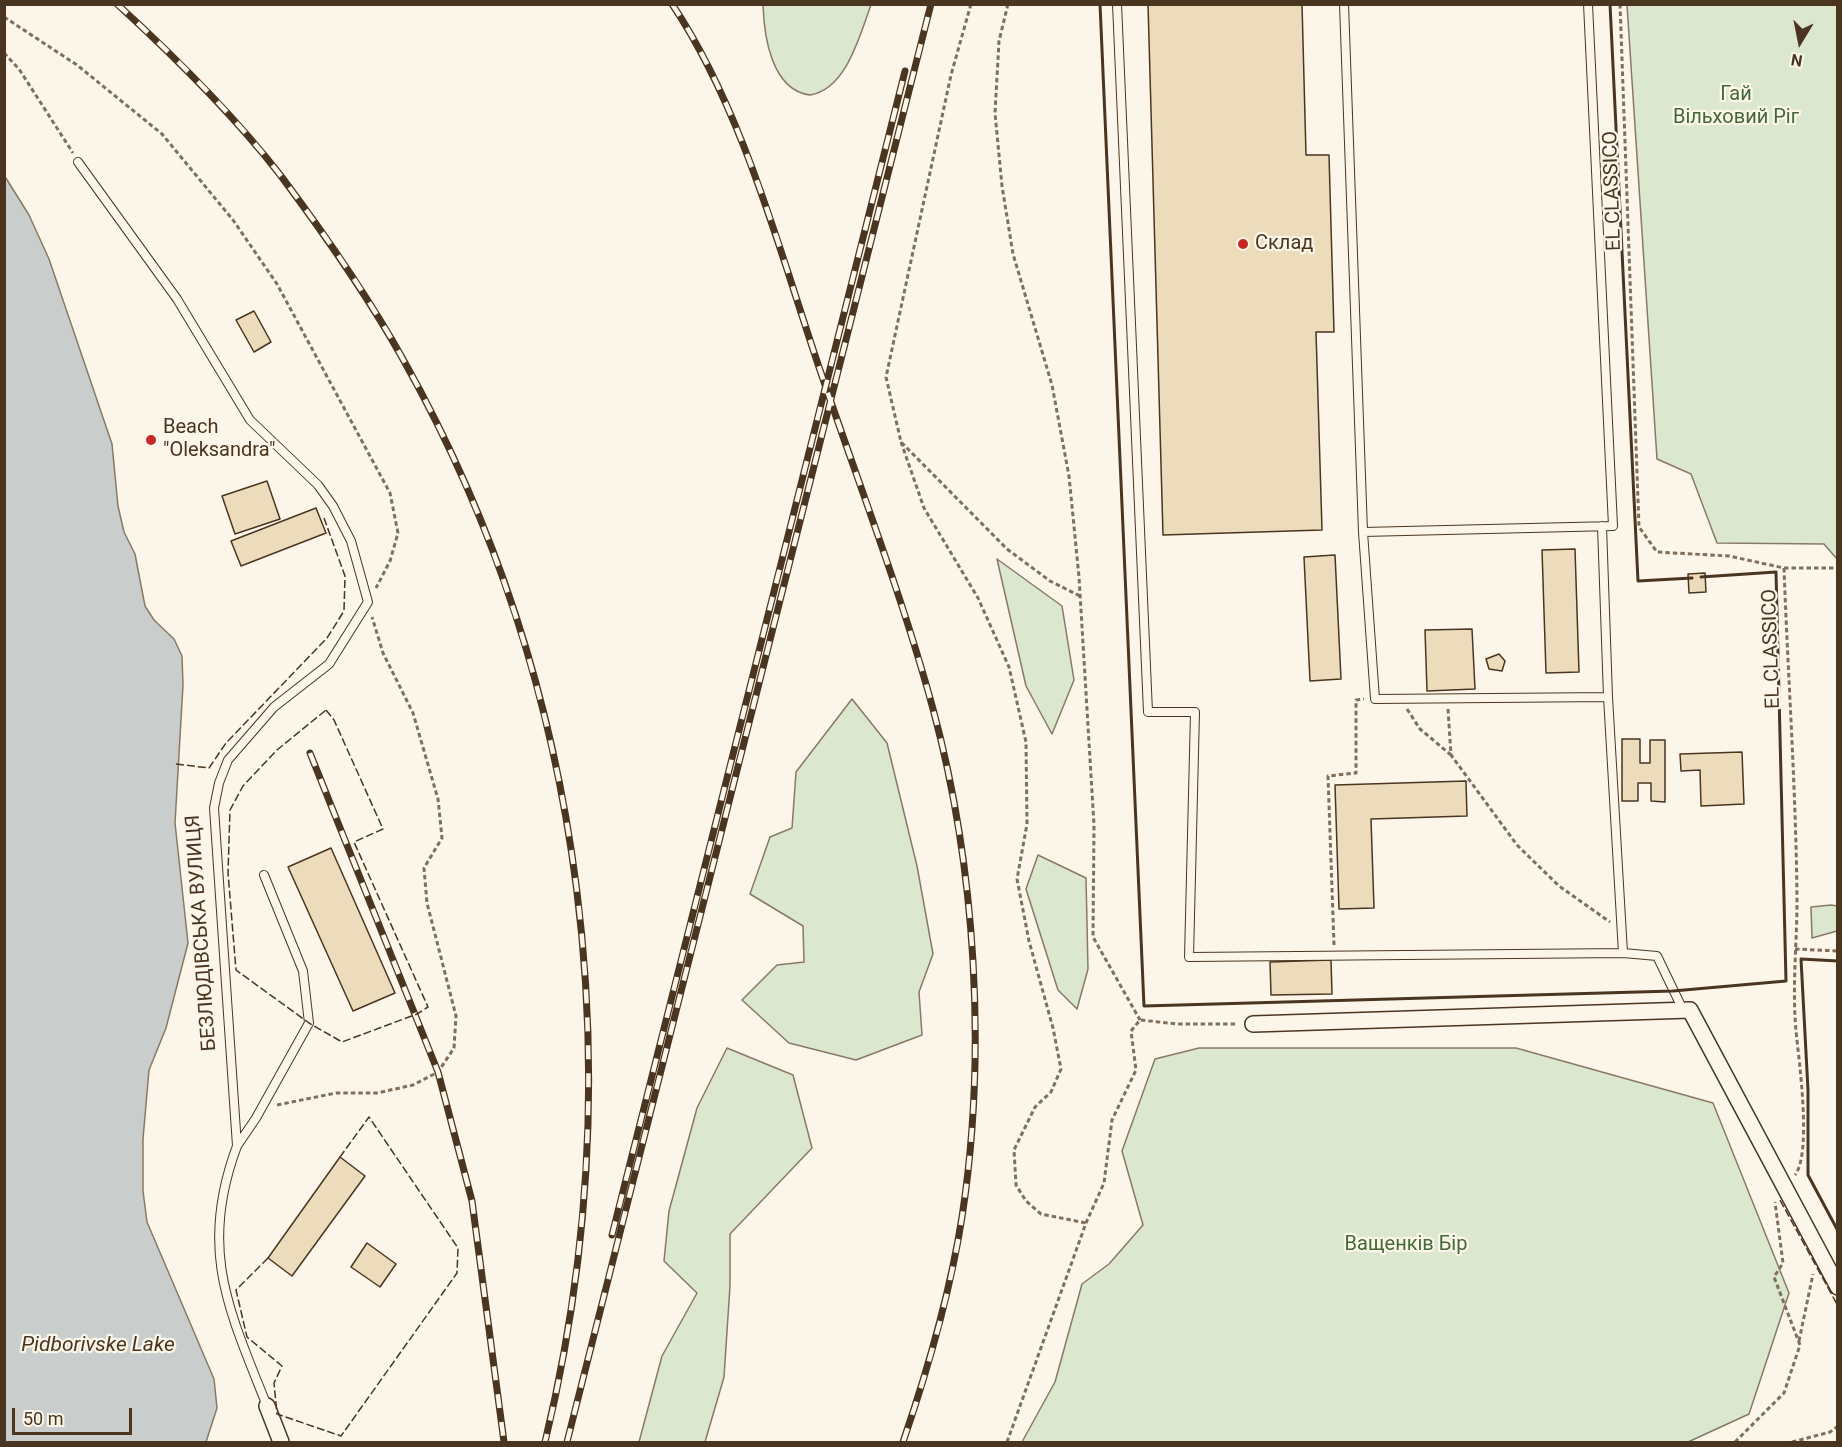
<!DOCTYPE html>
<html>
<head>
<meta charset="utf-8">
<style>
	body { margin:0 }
	#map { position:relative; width:1842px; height:1447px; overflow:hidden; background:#fbf6e9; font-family:Roboto,sans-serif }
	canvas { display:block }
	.frame { position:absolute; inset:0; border:6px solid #4a3520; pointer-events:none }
	.north { position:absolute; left:1770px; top:12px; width:60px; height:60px; -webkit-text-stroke:4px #fbf6e9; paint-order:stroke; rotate:190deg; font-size:16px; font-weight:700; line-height:24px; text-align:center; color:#4a3520 }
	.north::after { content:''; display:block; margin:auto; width:21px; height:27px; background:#4a3520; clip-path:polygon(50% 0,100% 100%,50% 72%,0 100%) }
	.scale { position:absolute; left:12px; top:1408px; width:120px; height:27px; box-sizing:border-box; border:3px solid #4a3520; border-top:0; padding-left:8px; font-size:18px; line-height:21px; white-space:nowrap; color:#4a3520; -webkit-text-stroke:4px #fbf6e9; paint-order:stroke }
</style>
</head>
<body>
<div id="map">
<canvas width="1842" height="1447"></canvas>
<div class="frame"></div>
<div class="north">N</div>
<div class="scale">50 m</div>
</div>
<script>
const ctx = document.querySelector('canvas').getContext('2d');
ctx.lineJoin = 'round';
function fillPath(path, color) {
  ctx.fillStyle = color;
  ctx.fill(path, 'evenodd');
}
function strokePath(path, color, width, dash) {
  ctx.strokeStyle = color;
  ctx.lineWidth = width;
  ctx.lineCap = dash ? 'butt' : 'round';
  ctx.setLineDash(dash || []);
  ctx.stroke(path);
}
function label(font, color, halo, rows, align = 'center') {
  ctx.font = font + ' Roboto,sans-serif';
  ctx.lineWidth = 4.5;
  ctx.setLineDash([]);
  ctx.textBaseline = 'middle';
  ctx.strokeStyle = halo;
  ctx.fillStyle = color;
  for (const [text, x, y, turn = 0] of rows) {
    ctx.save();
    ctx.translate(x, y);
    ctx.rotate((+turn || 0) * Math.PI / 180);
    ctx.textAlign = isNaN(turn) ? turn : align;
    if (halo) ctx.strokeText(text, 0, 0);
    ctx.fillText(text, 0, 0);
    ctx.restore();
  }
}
const green = new Path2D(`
	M763,5v-1l108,1c-11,29 -24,84 -61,90 -39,-5 -46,-60 -47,-90z
	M1627,5h210v554l-13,-15 -107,-1 -26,-69 -34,-15z
	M997,559l65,47 12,74 -22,54 -26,-48z
	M852,699l35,44 30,123 16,88 -14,38 3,43 -66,25 -67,-17 -47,-43 35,-35 27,-3 -1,-36 -53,-32 20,-57 22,-9 4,-56z
	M1038,855l48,23 2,91 -11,40 -19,-19 -32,-101z
	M1831,905l6,1v25l-25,7 -1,-31z
	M727,1048l66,27 19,73 -82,86v52l-6,91 -19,65h-66l23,-86 35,-63 -33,-32 5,-50 28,-103z
	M1199,1048h317l197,55 76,190 -40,121 -61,28h-666l33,-60 27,-98 27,-20 34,-39 -21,-74 33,-92z`);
const water = new Path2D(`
	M4,175l25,40 20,44 63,185 6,62 6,26 11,22 10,52 9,14 20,19 8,17 1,29 -8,138 13,120 -22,85 -17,42 -6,69v52l4,31 67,157 3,29 -11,34h-201z`);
const building = new Path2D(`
	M1148,4h154l4,151h23l5,177h-18l6,198 -159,5z
	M254,311l17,31 -17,10 -18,-32z
	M267,481l13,38 -45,15 -13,-38z
	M316,508l10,25 -85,33 -10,-25z
	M1575,549l4,123 -33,1 -4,-123z
	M1335,555l6,124 -31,2 -6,-124z
	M1705,573l1,19 -17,1 -1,-19z
	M1472,629l3,60 -48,2 -2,-61z
	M1499,654l6,7 -3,10 -13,-2 -3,-10z
	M1622,739h18v24h10v-23h15v62l-14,-1v-18h-13v18h-16z
	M1742,752l2,52 -43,2 -1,-36 -19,1 -1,-17z
	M1466,781l1,35 -96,3 3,89 -35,1 -4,-124z
	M331,848l64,145 -42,18 -65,-144z
	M1331,960l1,34 -61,1 -1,-33z
	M340,1157l25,19 -73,100 -24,-18z
	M367,1243l29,21 -16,23 -29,-20z`);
const path = new Path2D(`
	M971,4l-20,71 -65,302 15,65 106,107 43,32 30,15
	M1008,4l-9,37 -4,72 7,73 11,68 39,131 17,91 10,101 15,248 -1,112 47,83
	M1620,4l19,523 18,25 72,4 55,12c4,110 12,221 13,332 0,43 -5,88 -1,131 3,30 16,122 -1,144
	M4,17l73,48 85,69 71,86 44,64 113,209 8,40 -8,28 -14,27
	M4,53l15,16 54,84
	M901,442l23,66 54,90 31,69 17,75 1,82 -10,55 12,62 24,87 8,41 -10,23 -16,15 -21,43 2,35 10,16 15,13 45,9
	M1784,568h54
	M1407,709l13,20 31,26
	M1448,709l3,46 66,90 42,41 51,36
	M1334,945l-6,-169 28,-3v-73l8,-1
	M1795,949l43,2
	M277,1105l59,-12h41l36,-8 25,-13 16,-24 2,-32 -29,-113 -3,-35 18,-30 -4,-39 -25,-86 -30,-60 -11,-36
	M1799,1341l14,-67
	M1007,1442l79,-219 18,-40 8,-63 24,-50 -5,-39 9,-11 38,4h60
	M1735,1442l49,-49 16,-48 -26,-68 9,-14 -8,-61
	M1792,1442l38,-10 8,-6`);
const service = new Path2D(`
	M1117,4l31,708h47l-6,245 434,-4 -15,-256
	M1344,4l19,528 250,-6 -25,-522
	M78,162l99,137 73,121 68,65 15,21 18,35 17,61 -39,62 -55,43 -46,53 -9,23 -5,25 23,338c-39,104 -8,164 30,260
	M1363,532l12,167 233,-2 -6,-171
	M1623,953l34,3 26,54
	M237,1146l19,-28 53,-95 -6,-52 -39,-96`);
const minor = new Path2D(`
	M1253,1024l437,-14 148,277
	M267,1406l14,36`);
const rail = new Path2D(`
	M117,4c58,53 116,110 164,172 44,59 87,120 123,185 184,328 229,717 141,1081
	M672,4c71,106 108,249 149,369 38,112 81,222 112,336 43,159 54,345 29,508 -12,77 -34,152 -59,225
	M310,753l128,319 34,129 32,241
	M612,1235l293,-1164
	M567,1442l364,-1438`);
const fence = new Path2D(`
	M326,710l8,10 49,109 -29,13 74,165 -11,7 -75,28 -33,-19 -73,-53 -8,-97 2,-63 13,-24 34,-36z
	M176,764l33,4 17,-25 101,-105 17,-27 1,-35 -21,-58
	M1780,1200l58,106
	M268,1258l-32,32 11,47 35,29 -8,17 3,31 64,22 116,-163 1,-25 -89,-131 -29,40`);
const wall = new Path2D(`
	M1100,4l44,1002 529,-15 113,-10 -10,-409 -75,5
	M1610,4l28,577 54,-3
	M1838,961l-37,-2 7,131v85l30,56`);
const markers = [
	[1243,244,6,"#c62828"],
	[151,440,6,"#c62828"]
];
const parkNames = [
	["Гай",1736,95],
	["Вільховий Ріг",1736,118],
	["Ващенків Бір",1406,1245]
];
const streetNames = [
	["EL CLASSICO",1613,191,-92],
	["EL CLASSICO",1772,649,-92],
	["БЕЗЛЮДІВСЬКА ВУЛИЦЯ",202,933,-94]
];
const poiNames = [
	["Склад",1255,244],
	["Beach",163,428],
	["\"Oleksandra\"",163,451]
];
const waterNames = [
	["Pidborivske Lake",98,1346]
];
fillPath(green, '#dce7d0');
strokePath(green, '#887966', 1.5);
fillPath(water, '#c9cecd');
strokePath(water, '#887966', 1.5);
fillPath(building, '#ecdcbc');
strokePath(building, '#4a3520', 1.5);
strokePath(service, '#4a3520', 10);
strokePath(minor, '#4a3520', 18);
strokePath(path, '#7f6f5c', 3, [4.5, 3]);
strokePath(service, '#fbf6e9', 8);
strokePath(minor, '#fbf6e9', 15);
strokePath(rail, '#4a3520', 7);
strokePath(rail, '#fbf6e9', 4.5, [14]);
strokePath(fence, '#4a3520', 1.5, [8, 3]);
strokePath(wall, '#4a3520', 3);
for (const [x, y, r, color] of markers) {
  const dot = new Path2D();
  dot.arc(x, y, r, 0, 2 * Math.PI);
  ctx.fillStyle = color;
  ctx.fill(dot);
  strokePath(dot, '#fbf6e9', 2);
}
label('20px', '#436837', '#fbf6e9', parkNames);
label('20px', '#4a3520', '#fbf6e9', streetNames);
label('20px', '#4a3520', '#fbf6e9', poiNames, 'left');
label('italic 21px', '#4a3520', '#fbf6e9', waterNames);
</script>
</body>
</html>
